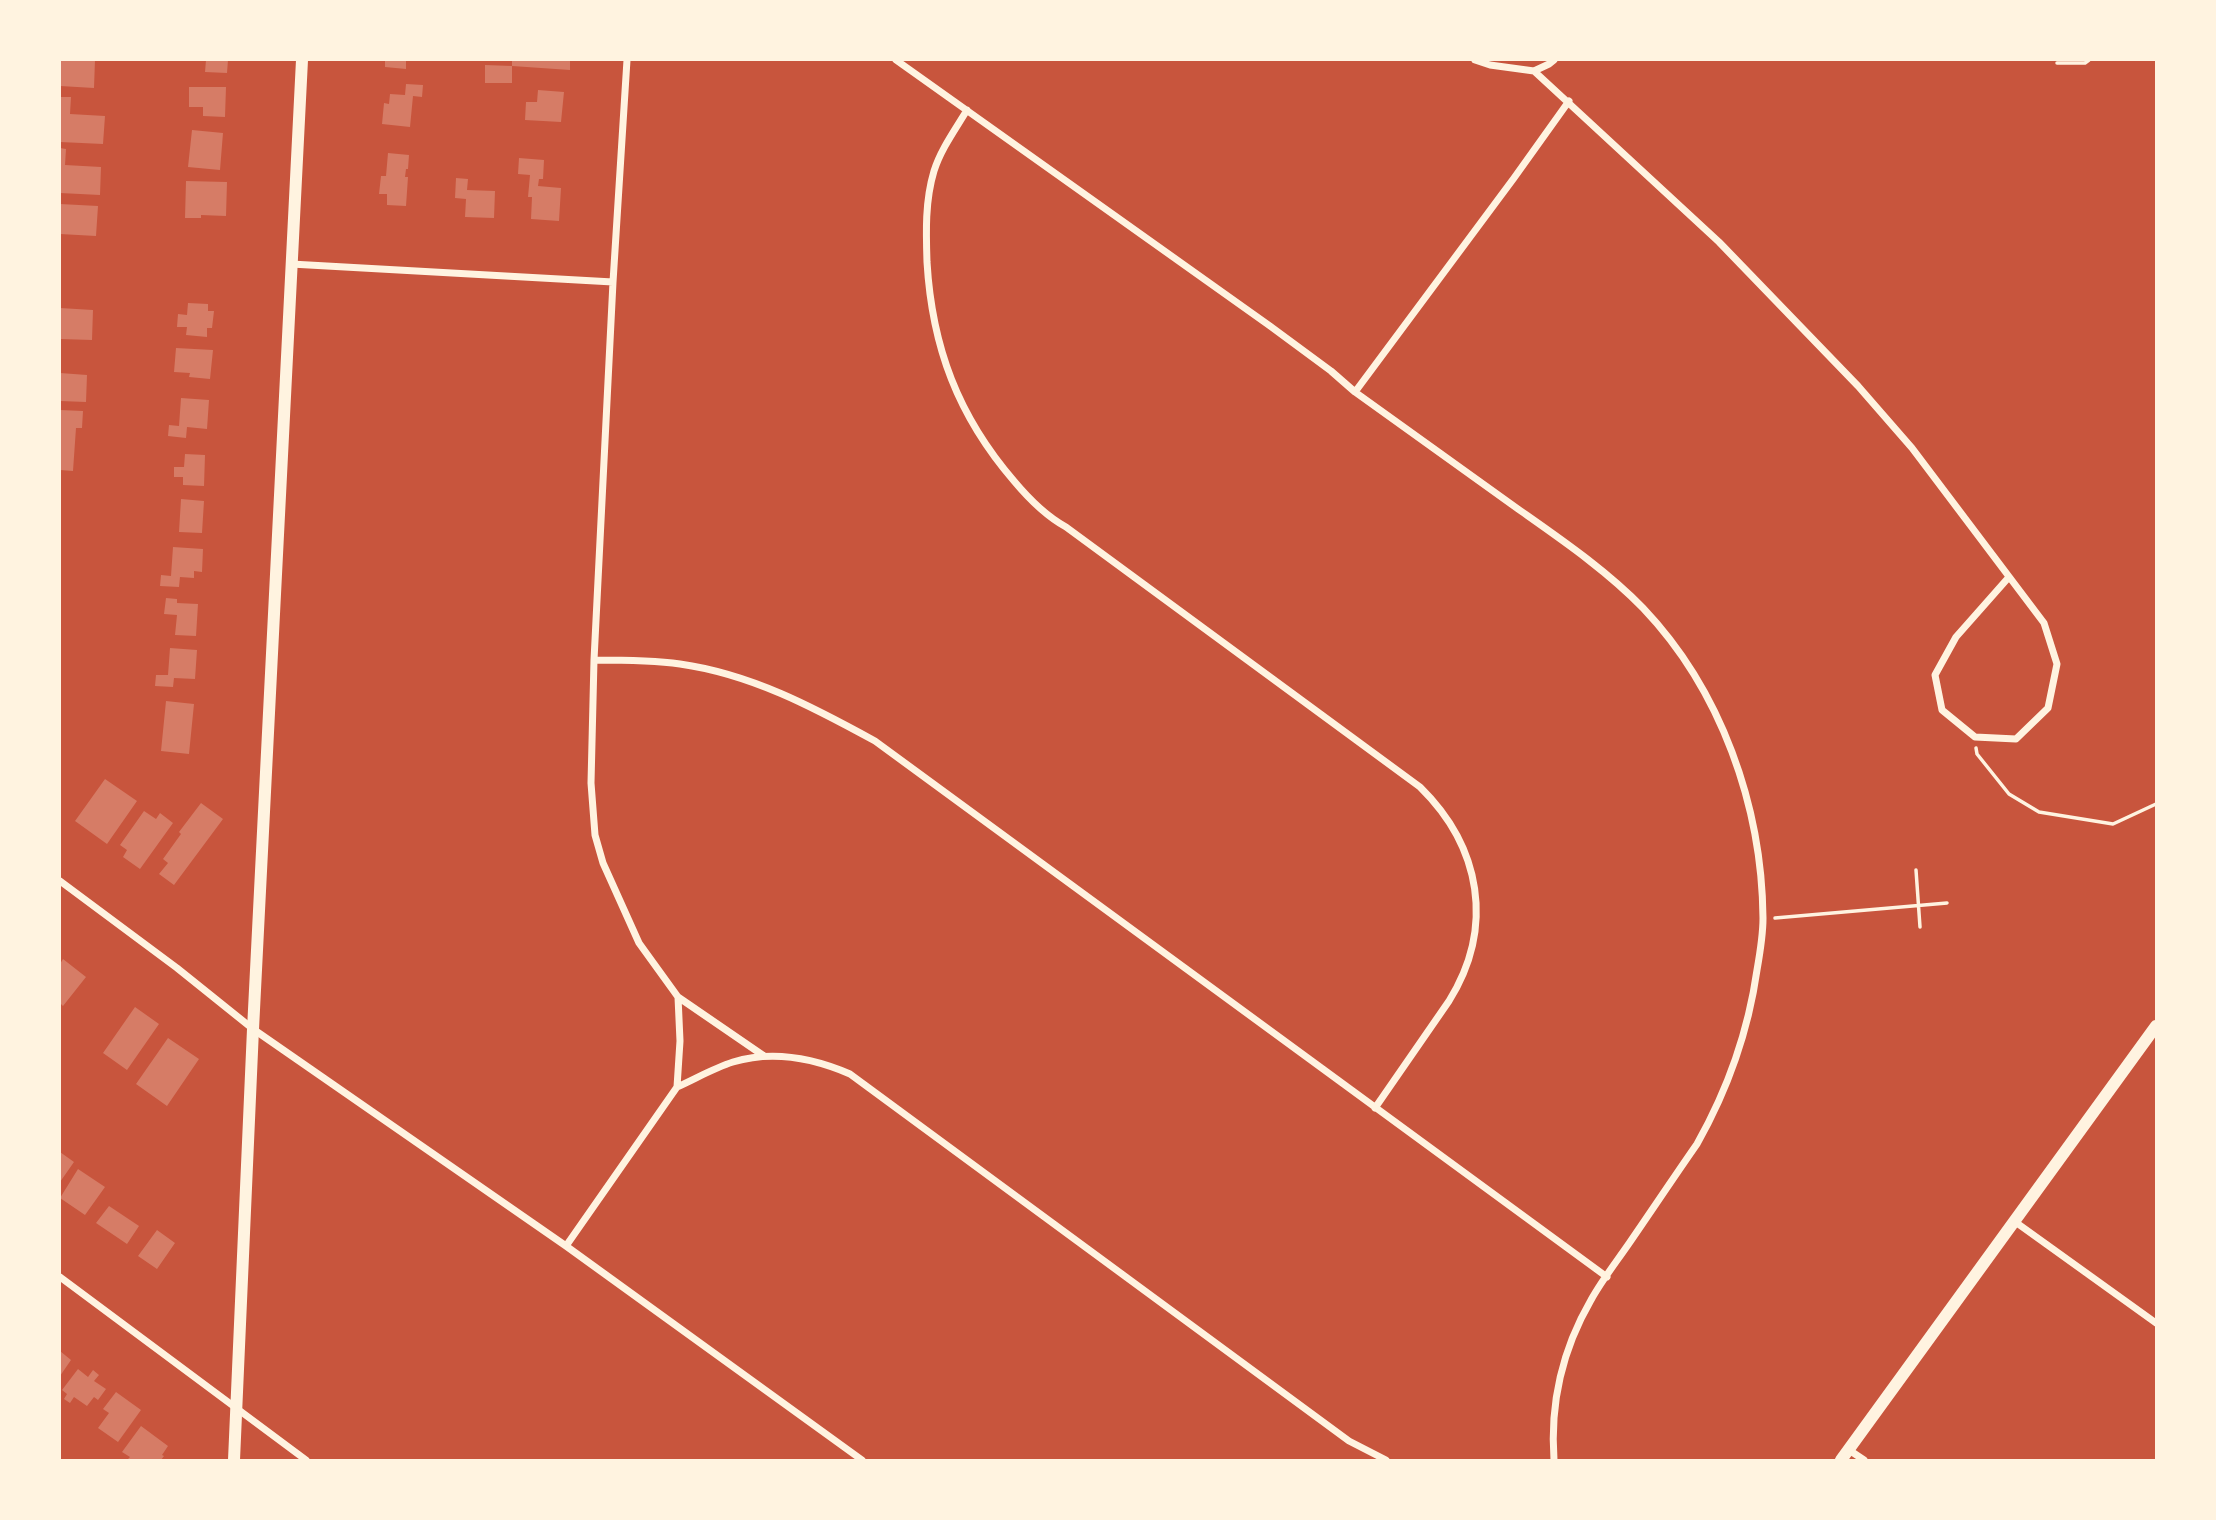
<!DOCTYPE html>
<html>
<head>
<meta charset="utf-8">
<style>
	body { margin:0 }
	#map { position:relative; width:2216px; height:1520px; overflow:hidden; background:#c8553d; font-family:Jost,sans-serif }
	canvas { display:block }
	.frame { position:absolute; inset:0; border:61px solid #fff3e0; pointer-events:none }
</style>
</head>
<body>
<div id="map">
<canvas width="2216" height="1520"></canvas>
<div class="frame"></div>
</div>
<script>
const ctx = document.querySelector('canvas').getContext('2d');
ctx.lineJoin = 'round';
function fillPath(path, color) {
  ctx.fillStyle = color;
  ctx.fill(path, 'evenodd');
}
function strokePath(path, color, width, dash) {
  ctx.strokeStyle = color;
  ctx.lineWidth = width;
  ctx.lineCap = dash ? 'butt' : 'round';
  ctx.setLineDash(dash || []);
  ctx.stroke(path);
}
const building = new Path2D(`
	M60,60h35l-1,28 -34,-2z
	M206,60h22l-1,13 -22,-1z
	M385,60h21v9l-21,-2z
	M512,60h58v10l-58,-4z
	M485,65l27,1v17h-27z
	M406,84l17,1 -1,12 -9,-1 -3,31 -28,-3 2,-21 5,1 1,-10 15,1z
	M189,87h37l-1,30 -22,-1v-9h-14z
	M538,90l26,2 -3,30 -36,-2 1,-18h11z
	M60,97h11l-1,17 35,2 -2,28 -43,-2z
	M192,130l31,3 -3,37 -32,-3z
	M60,148l6,1 -1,16 36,2 -1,28 -40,-2z
	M388,153l21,2 -1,14h-2l-1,8h3l-2,29 -19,-1v-11h-8l2,-18h5z
	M519,158l25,2 -1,19h-4l-1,7 23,2 -2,33 -28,-2 1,-22h-4l2,-22 -12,-1z
	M456,178l12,1 -1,11 28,1 -1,27 -29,-1 1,-18 -11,-1z
	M186,181l41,1 -1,34 -25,-1v3h-16z
	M60,204l38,2 -2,30 -36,-2z
	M188,303l20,1v7h6l-2,17h-5v9l-21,-2 1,-8h-10l1,-13 9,1z
	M60,308l33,2 -1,30 -32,-1z
	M176,348l37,2 -3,29 -21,-2 1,-4 -16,-1z
	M60,373l27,2 -1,27 -26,-1z
	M181,398l28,2 -2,29 -20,-2 -1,11 -18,-2 1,-11 10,1z
	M60,410l23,1 -1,17h-6l-3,43 -13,-1z
	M185,454l20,1 -1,31 -21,-1v-8h-9v-10h10z
	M181,499l23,2 -2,32 -23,-1z
	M173,547l30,2 -1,23 -8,-1v7l-14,-1 -1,10 -19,-1 1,-11 10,1z
	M166,598l11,1v4l21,1 -2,32 -21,-1 2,-20 -13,-1z
	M170,648l27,2 -2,29 -21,-1 -1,9 -18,-1 1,-11h12z
	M166,701l28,3 -5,50 -28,-3z
	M105,779l32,22 -30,43 -32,-23z
	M201,803l22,16 -49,66 -15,-11 9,-11 -5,-4 18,-25 -2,-2z
	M144,811l12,8 4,-6 13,10 -33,46 -17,-12 4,-7 -7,-5z
	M63,959l23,18 -23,29 -3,-3v-39z
	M135,1007l24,17 -32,46 -24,-17z
	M168,1038l31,21 -32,47 -31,-22z
	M60,1152l14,10 -14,20z
	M78,1169l27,18 -20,28 -25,-17z
	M109,1206l30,20 -12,18 -31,-21z
	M157,1230l18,13 -18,26 -19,-13z
	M60,1351l11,9 -11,16z
	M78,1369l10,8 5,-7 6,5 -5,6 12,8 -8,11 -4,-3 -7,9 -13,-9 -4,6 -6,-4 3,-5 -5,-4z
	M116,1392l25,18 -23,32 -20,-14 11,-15 -6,-4z
	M141,1426l27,20 -6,9 2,1 -3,4h-34l3,-3 -8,-5z`);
const path = new Path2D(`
	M2057,63h28l4,-3
	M1976,748l1,6 32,40 30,18 74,12 43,-20
	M1916,870l4,57
	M1775,918l172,-15`);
const minor = new Path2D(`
	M896,60l374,266 61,45 24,21c54,39 109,78 163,117 44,31 88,61 125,99 78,82 119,198 120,310 0,17 -3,35 -6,52 -9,63 -29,119 -60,174 -23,33 -45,66 -67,98 -13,19 -28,38 -39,58 -29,50 -41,104 -37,160
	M1475,60l15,5 44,6
	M1534,71l185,171 139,144 54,62 132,175 13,41 -9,44 -32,31 -41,-2 -33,-27 -7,-35 21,-38 53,-60
	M1534,71l15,-7 5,-4
	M967,110c-12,20 -26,39 -33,61 -9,30 -8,61 -7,91 5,85 31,154 87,219 15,18 32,35 52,46l354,260c61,60 75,140 29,214l-74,107
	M291,264l322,18
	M1355,392l159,-214 55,-77
	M594,660c29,0 58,0 86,4 71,10 133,43 195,77l732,536
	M60,881l117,87 76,61 313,217 296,214
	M678,997l86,59
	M677,1087c18,-8 37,-19 56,-25 40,-12 80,-4 117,12l499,367 37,19
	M2014,1221l142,102
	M566,1246l111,-159 3,-46 -2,-44 -39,-54 -36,-80 -8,-28 -4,-52 3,-123 19,-378 14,-222
	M60,1277l246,183
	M1849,1450l15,10`);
const tertiary = new Path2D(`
	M234,1460l19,-431 49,-969
	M1841,1460l315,-434`);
fillPath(building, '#d67c66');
strokePath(path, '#fff3e0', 3.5);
strokePath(minor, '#fff3e0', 7);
strokePath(tertiary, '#fff3e0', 12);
</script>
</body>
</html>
